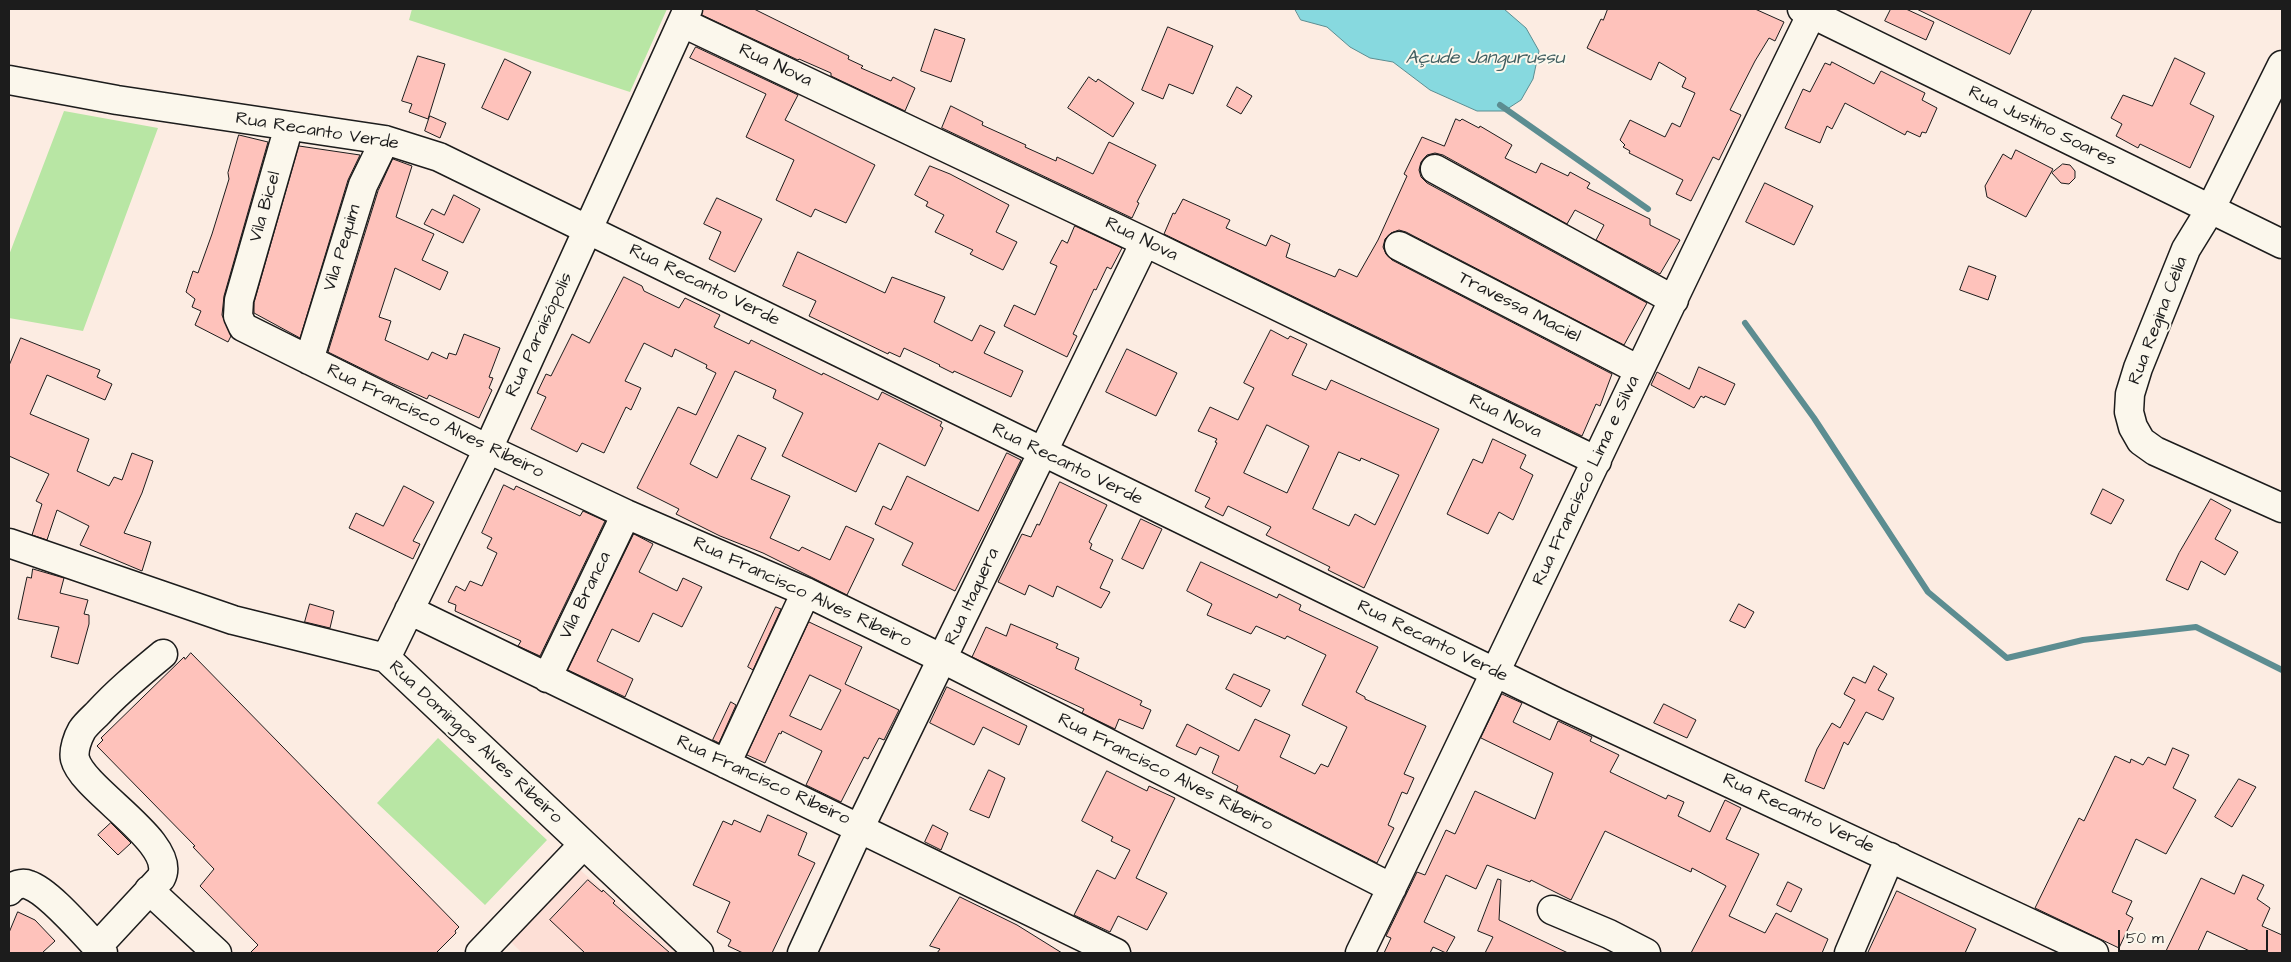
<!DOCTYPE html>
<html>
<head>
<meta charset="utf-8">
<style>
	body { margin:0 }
	#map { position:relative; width:2291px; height:962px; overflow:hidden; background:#fcece2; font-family:"Architects Daughter",sans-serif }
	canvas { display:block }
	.frame { position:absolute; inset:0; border:10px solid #1c1c1c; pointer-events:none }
	.scale { position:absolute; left:2118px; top:930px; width:150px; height:22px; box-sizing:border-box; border:2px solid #1c1c1c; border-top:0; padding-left:6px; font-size:15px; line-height:18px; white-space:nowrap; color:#1c1c1c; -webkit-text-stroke:4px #fbf7ec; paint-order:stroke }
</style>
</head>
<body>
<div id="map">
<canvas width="2291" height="962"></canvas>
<div class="frame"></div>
<div class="scale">50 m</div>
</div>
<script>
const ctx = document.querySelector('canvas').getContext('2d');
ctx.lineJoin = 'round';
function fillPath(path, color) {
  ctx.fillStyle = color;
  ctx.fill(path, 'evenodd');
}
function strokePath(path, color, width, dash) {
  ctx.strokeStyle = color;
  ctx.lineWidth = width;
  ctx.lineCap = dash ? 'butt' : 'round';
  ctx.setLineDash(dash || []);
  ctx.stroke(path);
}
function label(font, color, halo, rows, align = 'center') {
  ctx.font = font + ' "Architects Daughter",sans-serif';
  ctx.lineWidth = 4;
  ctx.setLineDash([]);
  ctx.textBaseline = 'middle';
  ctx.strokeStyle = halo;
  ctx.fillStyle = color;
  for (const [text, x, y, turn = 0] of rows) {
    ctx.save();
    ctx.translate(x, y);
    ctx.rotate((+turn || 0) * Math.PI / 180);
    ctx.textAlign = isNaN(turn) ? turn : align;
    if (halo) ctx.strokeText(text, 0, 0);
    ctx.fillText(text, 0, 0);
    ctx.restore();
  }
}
const built = new Path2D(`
	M580,870l97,83h-155l-11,-11z`);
const green = new Path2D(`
	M412,9h255l-37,83 -221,-72z
	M64,111l94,17 -75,203 -74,-13v-63z
	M438,738l109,102 -62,65 -108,-102z`);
const water = new Path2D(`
	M1295,9h209l22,19 13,23 -6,28 -12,21 -17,11h-27l-47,-21 -37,-28 -23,-4 -20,-11 -23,-20 -26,-7z`);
const stream = new Path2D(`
	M1500,105l148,104
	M1745,323l69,95 114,174 79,66 76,-18 113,-13 86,43`);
const building = new Path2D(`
	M703,9h51l95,47 -1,3 15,7 -2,2 30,13 2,-4 22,11 -10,23 -74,-35v-3l-32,-14 -1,1 -96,-45z
	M1608,9h147l29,13 -9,19 -6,-3 -14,23 -25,49 11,5 -22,45 -6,-3 -22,44 -15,-7 7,-14 -54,-27 1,-2 -7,-4 2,-2 -5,-5 10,-20 35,17 7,-14 8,4 15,-34 -13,-6 4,-9 -27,-16 -8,18 -64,-32 14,-29 2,1z
	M1891,9h15l28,13 -8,18 -41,-19z
	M1917,9h115l-22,45z
	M1168,27l45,19 -20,48 -24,-10 -6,15 -21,-9z
	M935,29l30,10 -14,43 -30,-11z
	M696,47l102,48 -13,25 90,45 -29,58 -31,-14 -4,8 -35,-17 18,-40 -48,-23 20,-43 -76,-36z
	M418,56l27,8 -17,55 -19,-7 3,-8 -10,-3z
	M2175,58l30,15 -15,31 24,12 -24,52 -50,-24 -2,4 -22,-12 6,-12 -11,-6 12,-23 29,11z
	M505,59l26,13 -23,48 -26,-12z
	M1832,62l42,22 7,-13 44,22 -3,7 15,8 -11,25 -4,-1 -2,5 -13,-6 -2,4 -60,-32 -13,26 -5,-3 -7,17 -35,-15 18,-39 7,3 15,-29 5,2z
	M1089,77l7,5 2,-3 36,24 -21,34 -45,-29z
	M1237,87l15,9 -11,18 -14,-8z
	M951,106l32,16 -1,3 44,20 -1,2 31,14 1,-4 36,17 16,-32 47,23 -19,37 2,1 -7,15 -190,-90z
	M430,116l16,7 -6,15 -15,-7z
	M1456,119l4,2 2,-2 17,9 1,-2 32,19 -7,13 31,15 5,-10 27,13 2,-4 20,11 -3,5 63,31v6l30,15 -20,34 -64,-34 8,-15 -29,-15 -8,14 -124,-69 -8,-2 -8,2 -6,7 -2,8 2,7 6,6 220,120 -23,42 -218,-113 -7,-2 -8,3 -6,6 -2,8 3,7 6,6 220,114 -12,32 -4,-2 -14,32 -418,-202 9,-21 2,1 8,-15 47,21 -4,8 40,18 5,-11 19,9 -4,13 49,20 4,-8 18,8 21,-37 29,-64 -3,-2 18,-37 22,9z
	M239,135l29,7 -44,154 -2,19 9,21 -3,6 -33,-17 6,-14 -9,-4 3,-8 -9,-7 7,-21 5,2 14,-39 17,-55 -1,-6z
	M299,146l61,9 -12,25 -48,158 -46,-25v-10z
	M2016,150l37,19 -27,48 -39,-20 -2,-11 18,-32 8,5z
	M393,159l19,7 -16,51 38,17 -12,26 26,12 -8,18 -45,-22 -16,49 12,4 -6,19 43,20 4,-8 15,7 2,-6 7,2 8,-21 36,14 -11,29 4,1 -4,10 3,2 -13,28 -50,-23 -2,4 -40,-18 -59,-29 50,-161z
	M2063,164l7,1 5,6v7l-6,6 -8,-1 -9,-10z
	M930,166l20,8 59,31 -13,27 21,10 -14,28 -33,-16 3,-4 -38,-18 9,-17 -18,-9 2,-4 -13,-7z
	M1765,183l48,23 -19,39 -48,-23z
	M454,195l26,14 -17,34 -39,-19 8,-15 12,6z
	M717,198l45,21 -27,53 -26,-13 12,-27 -17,-8z
	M1075,226l47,22 -11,21 -4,-2 -11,23 -2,-1 -21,45 4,2 -10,21 -63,-31 10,-21 21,10 22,-49 -7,-3 12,-23 5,3z
	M798,252l87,41 7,-16 53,20 -11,25 38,19 8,-16 15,7 -11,21 39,18 -12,26 -57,-26 -1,2 -14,-7 1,-1 -36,-17 -4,9 -11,-5 -1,2 -79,-38 7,-15 -33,-15z
	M1969,266l27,10 -8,24 -28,-10z
	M624,277l18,9 2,5 35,17 6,-10 35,17 -6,12 35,17 2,-4 71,35 1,-2 55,27 4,-8 60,30 -2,4 3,2 -18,38 -46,-23 -23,49 -74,-36 21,-43 -30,-15 3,-8 -41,-19 -45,93 27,14 21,-43 28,13 -15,31 39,17 -20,42 29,13 3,-4 28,13 16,-34 28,13 -27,56 -84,-42 -43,-17 -44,-22 3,-5 -42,-21 41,-81 18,8 20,-42 -10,-5 1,-3 -32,-16 -3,8 -28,-14 -19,38 16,7 -10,22 -5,-3 -22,46 -22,-10 -5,9 -46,-23 15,-32 -9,-4 9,-19 5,2 21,-42 17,9z
	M1271,330l17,9 2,-3 17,8 -15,31 34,15 5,-10 108,49 -75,159 -36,-18 2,-3 -64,-32 5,-8 -43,-21 -5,10 -18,-9 5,-9 -15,-7 22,-48 -2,-1 2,-3 -19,-8 12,-24 28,13 16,-32 -10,-5zM1267,425l42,21 -22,47 -43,-20zM1339,452l21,9 1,-3 38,17 -24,50 -20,-11 -6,12 -36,-17z
	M21,338l79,32 -3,7 15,7 -7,16 -58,-25 -17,39 59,25 -12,32 32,15 5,-9 8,3 10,-27 21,8 -11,32 -18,40 27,9 -9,29 -62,-26 9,-19 -32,-16 -10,30 -15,-5 10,-31 -6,-3 13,-27 -40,-18v-90z
	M1127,349l50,24 -21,43 -50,-24z
	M1699,367l36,17 -10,21 -20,-9 -1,2 -3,-2 -7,12 -43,-23 6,-13 32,17z
	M1493,439l33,16 -6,13 13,7 -20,45 -14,-8 -11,22 -41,-20 26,-55 9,4z
	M1007,453l14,7 -66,131 -53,-26 11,-22 -38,-19 8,-18 8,4 16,-34 71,35z
	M1060,482l47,23 -18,37 3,2 -2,5 23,11 -13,28 10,4 -9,16 -44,-22 -4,11 -24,-12 -4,10 -27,-13 24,-48 9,3 6,-13 2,1z
	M504,485l10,5 2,-4 64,30 3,-5 22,10 -65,135 -22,-10 3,-5 -66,-30 1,-6 -8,-3 8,-16 9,5 5,-10 12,5 15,-33 -10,-5 5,-10 -10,-5z
	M404,486l30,16 -21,39 7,3 -7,15 -64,-31 7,-15 27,13z
	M2103,489l21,11 -13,24 -20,-10z
	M2211,499l20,11 -16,29 23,13 -13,23 -24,-14 -13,29 -22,-10 13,-27z
	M1141,519l21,10 -19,40 -21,-10z
	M634,534l19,10 -14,28 38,19 6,-13 19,9 -20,40 -29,-14 -14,29 -27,-13 -15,32 36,18 -8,18 -57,-27z
	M1201,562l76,36 2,-4 22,11 -2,5 79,37 -22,45 9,5v2l61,27 -22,48 10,4 -7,16 -5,-2 -14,33 6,3 -17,35 -141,-72 2,-5 -26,-13 7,-17 -19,-9 -4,8 -20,-9 11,-22 52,27 16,-32 35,16 -10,22 35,17 6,-10 7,3 19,-40 -45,-22 24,-50 -39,-19 -2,3 -29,-13 -5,8 -44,-19 5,-11 -25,-13z
	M33,569l31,9 -4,15 28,7 -4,14 5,1v9l-11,40 -27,-7 8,-30 -41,-8 9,-42 4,1z
	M310,604l24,7 -4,17 -25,-6z
	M1739,604l15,8 -9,16 -15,-7z
	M776,607l5,2 -28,61 -5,-3z
	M809,622l53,25 -17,37 54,26 -15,30 -5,-2 -11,21 -4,-2 -23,45 -35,-17 16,-34 -40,-20 -1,3 -2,-1 -14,30 -18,-8zM810,675l31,15 -20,40 -31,-14z
	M1011,624l47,20 -2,4 23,10 -4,11 67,32 -2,4 11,5 -8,19 -24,-10 -4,10 -33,-16 2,-4 -112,-52 14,-30 20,9z
	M191,653l268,274 -4,4 1,2 -20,20h-186l8,-8 -58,-59 14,-17 -21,-22 2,-1 -98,-100 6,-6 -2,-2 83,-81 1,2z
	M1874,666l13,8 -9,16 16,8 -11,22 -17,-8 -18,33 -4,-3 -20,47 -19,-8 12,-32 15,-26 8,5 15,-28 -11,-6 9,-17 12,6z
	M1234,674l36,16 -9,17 -35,-18z
	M947,687l80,39 -8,19 -36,-18 -9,18 -44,-22z
	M1502,694l20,9 -9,19 37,18 8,-19 34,16 -2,4 29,14 -9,17 56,27 2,-4 16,7 -6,14 32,16 15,-32 16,8 -15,31 33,15 -30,62 36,17 11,-20 52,26 -6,14h-131l35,-67 -34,-18 -1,4 -86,-41 -34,69 -40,-20 -1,2 -43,-17 -11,24 -30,-14 -22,47 31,15 -9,16 -13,-6 -3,6h-46l7,-15 -5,-2 31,-64 8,3 21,-45 9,4 20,-43 60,28 18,-46 -72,-35z
	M731,702l5,3 -17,38 -6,-3z
	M1664,704l32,16 -9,18 -33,-15z
	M2173,748l16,7 -16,33 23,12 -30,54 -30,-15 -24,53 20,9 -6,13 7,4 -14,30 -84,-40 44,-90 5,3 31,-65 15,7 1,-4 12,6 5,-8 17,8z
	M989,770l16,8 -16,40 -19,-8z
	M1107,771l40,20 2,-5 26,12 -39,80 31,15 -20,37 -29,-14 -8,16 -36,-17 23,-45 18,9 15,-29 -19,-9 2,-4 -31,-16z
	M2239,779l17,8 -24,40 -17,-10z
	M768,815l39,18 -9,22 17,8 -43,90h-29l-15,-7 3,-6 -14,-8 13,-30 -37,-17 30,-64 9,4 2,-5 26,12z
	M111,823l20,20 -13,12 -20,-20z
	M933,825l15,8 -7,17 -16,-8z
	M2243,875l21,10 -7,14 13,9 -8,18 20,9v18h-28l-47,-22 -10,22h-32l36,-75 33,16z
	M1498,879l3,1 -2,40 69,33h-83l8,-16 -15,-6z
	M588,880l14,12 1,-2 12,11 -2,2 57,50h-85l-35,-33z
	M1788,882l14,7 -11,23 -14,-7z
	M1897,891l79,38 -11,24h-97z
	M960,897l57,28 45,28h-125l3,-4 -10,-3z
	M18,912l17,8 20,21 -13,12h-33v-20z`);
const minor = new Path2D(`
	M1802,9l480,235
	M683,23l462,219 452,219
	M2282,65l-72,145 -24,39 -48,119 -8,26 -1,18 4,15 8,14 14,10 127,57
	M9,80l108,20 268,40 54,17 1119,546 536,250
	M289,126l-50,174 -1,16 5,11 245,122 138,65 180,78 137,67 449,229
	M1435,169l239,131
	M1399,246l240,124
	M309,360l54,-175 22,-45
	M9,543l224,77 153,38 313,295
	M409,610l707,343
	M386,658l102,-209 200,-440
	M547,678l79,-164
	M726,764l80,-172
	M149,890l68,63
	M9,891c5,-6 13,-9 20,-6 21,7 57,51 74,68
	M1552,910l57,24 37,19
	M97,947l64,-69c18,-35 -78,-87 -86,-119 -2,-9 3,-22 7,-29 4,-6 11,-12 16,-17 20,-22 42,-40 65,-59
	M480,953l103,-108
	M802,953l58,-126 285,-585
	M1360,953c153,-314 300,-631 454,-944
	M1849,953l41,-96`);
const streetNames = [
	["Rua Nova",775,66,25],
	["Rua Justino Soares",2042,127,26],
	["Rua Recanto Verde",317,132,9],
	["Vila Bicel",266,207,-74],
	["Rua Nova",1141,240,26],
	["Vila Pequim",343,248,-73],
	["Rua Recanto Verde",704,286,26],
	["Travessa Maciel",1519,308,27],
	["Rua Regina Célia",2159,321,-69],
	["Rua Paraisópolis",540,335,-65],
	["Rua Nova",1505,417,26],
	["Rua Francisco Alves Ribeiro",435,422,26],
	["Rua Recanto Verde",1067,465,26],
	["Rua Francisco Lima e Silva",1587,481,-65],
	["Rua Francisco Alves Ribeiro",802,593,25],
	["Vila Branca",586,596,-64],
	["Rua Itaquera",973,597,-65],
	["Rua Recanto Verde",1432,642,26],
	["Rua Domingos Alves Ribeiro",475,743,43],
	["Rua Francisco Alves Ribeiro",1165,773,27],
	["Rua Francisco Ribeiro",763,781,25],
	["Rua Recanto Verde",1798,814,25]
];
const waterNames = [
	["Açude Jangurussu",1485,59]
];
fillPath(built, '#fddfd6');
fillPath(green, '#b8e6a4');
fillPath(water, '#87d9df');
strokePath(water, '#5c8d91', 1);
strokePath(stream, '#5c8d91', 6);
fillPath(building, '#fec2bb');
strokePath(building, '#1c1c1c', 1);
strokePath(minor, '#1c1c1c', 31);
strokePath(minor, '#fbf7ec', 28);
label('18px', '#1c1c1c', '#fbf7ec', streetNames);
label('italic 19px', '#415e60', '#fbf7ec', waterNames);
</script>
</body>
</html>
